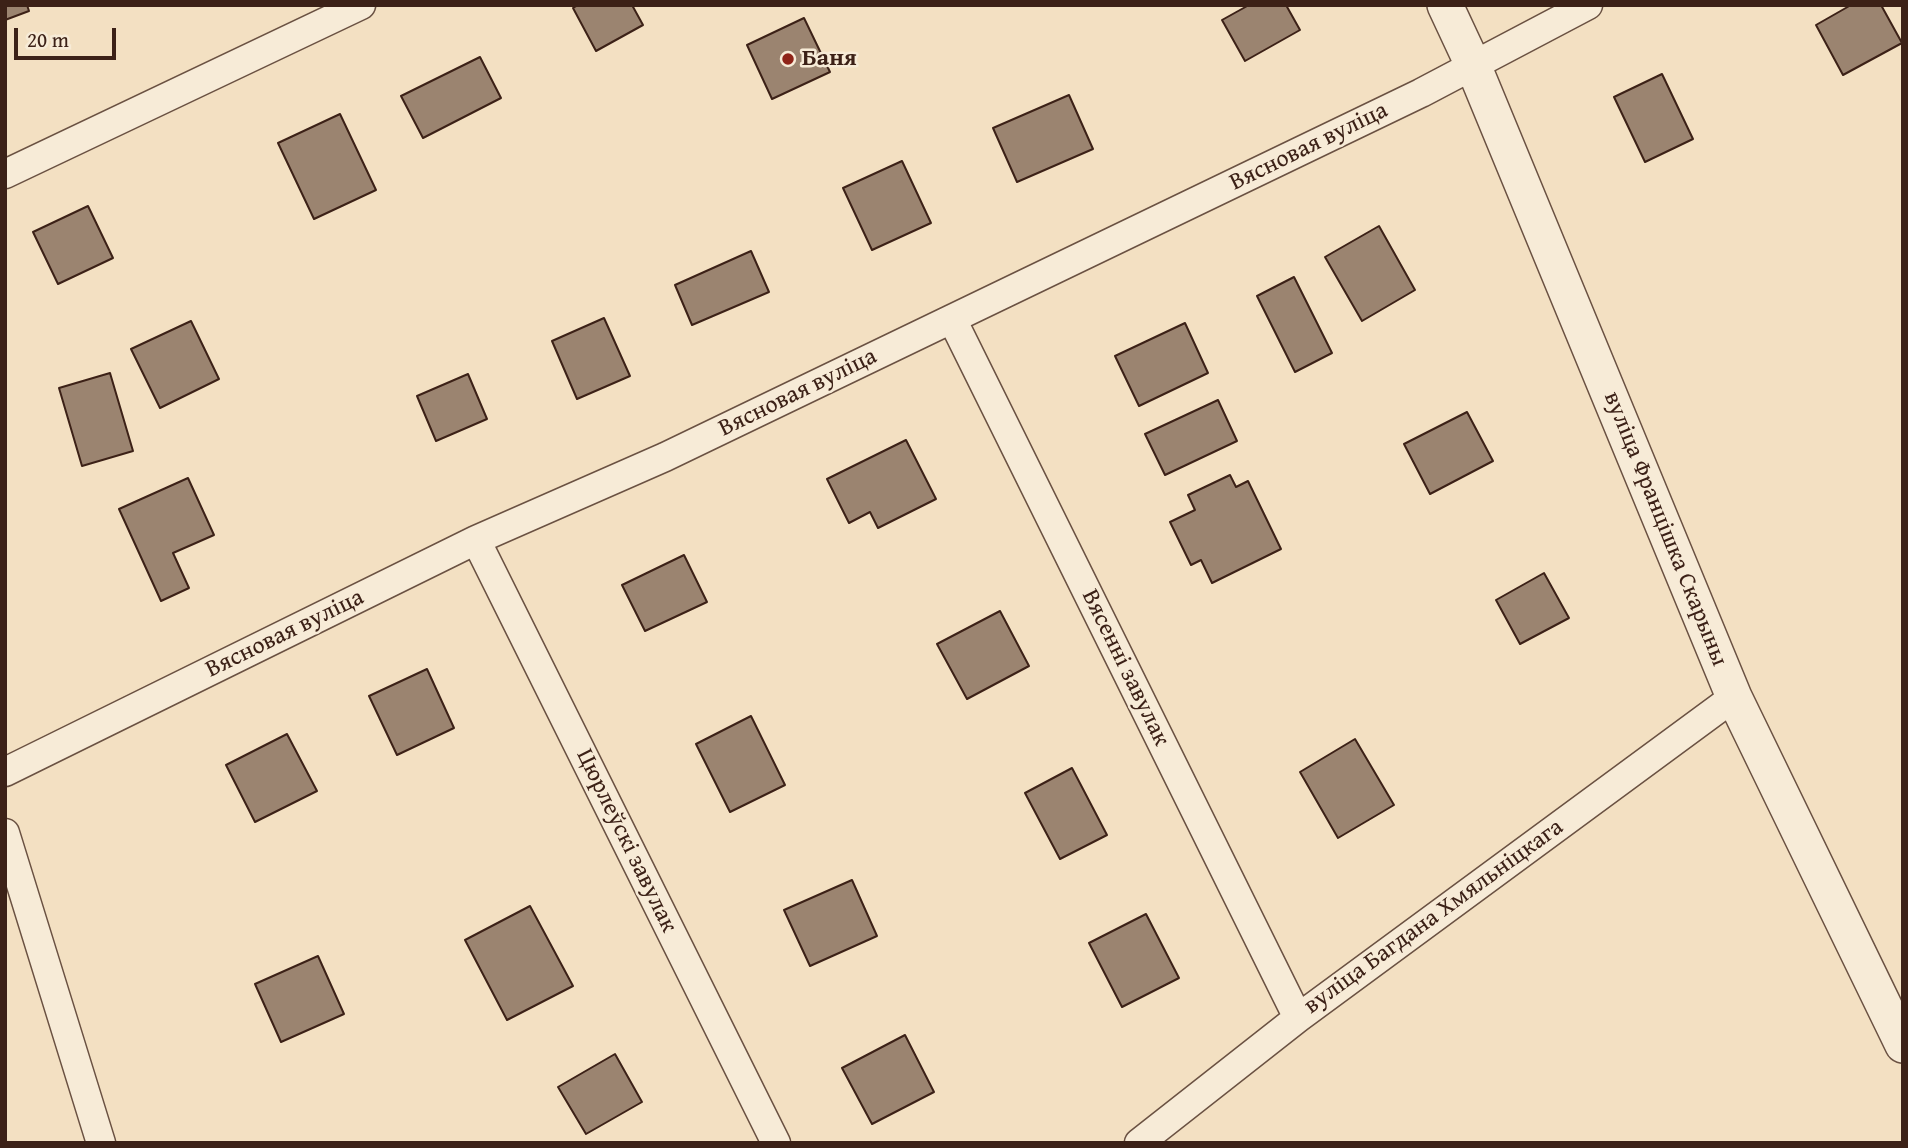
<!DOCTYPE html>
<html>
<head>
<meta charset="utf-8">
<style>
	body { margin:0 }
	#map { position:relative; width:1908px; height:1148px; overflow:hidden; background:#f3e0c2; font-family:"Gentium Book Plus",serif }
	canvas { display:block }
	.frame { position:absolute; inset:0; border:7px solid #3c2117; pointer-events:none }
	.scale { position:absolute; left:14px; top:28px; width:102px; height:32px; box-sizing:border-box; border:4px solid #3c2117; border-top:0; padding-left:9px; font-size:21px; line-height:24px; white-space:nowrap; color:#3c2117; -webkit-text-stroke:5px #f7ebd7; paint-order:stroke }
</style>
</head>
<body>
<div id="map">
<canvas width="1908" height="1148"></canvas>
<div class="frame"></div>
<div class="scale">20 m</div>
</div>
<script>
const ctx = document.querySelector('canvas').getContext('2d');
ctx.lineJoin = 'round';
function fillPath(path, color) {
  ctx.fillStyle = color;
  ctx.fill(path, 'evenodd');
}
function strokePath(path, color, width, dash) {
  ctx.strokeStyle = color;
  ctx.lineWidth = width;
  ctx.lineCap = dash ? 'butt' : 'round';
  ctx.setLineDash(dash || []);
  ctx.stroke(path);
}
function label(font, color, halo, rows, align = 'center') {
  ctx.font = font + ' "Gentium Book Plus",serif';
  ctx.lineWidth = 5;
  ctx.setLineDash([]);
  ctx.textBaseline = 'middle';
  ctx.strokeStyle = halo;
  ctx.fillStyle = color;
  for (const [text, x, y, turn = 0] of rows) {
    ctx.save();
    ctx.translate(x, y);
    ctx.rotate((+turn || 0) * Math.PI / 180);
    ctx.textAlign = isNaN(turn) ? turn : align;
    if (halo) ctx.strokeText(text, 0, 0);
    ctx.fillText(text, 0, 0);
    ctx.restore();
  }
}
const building = new Path2D(`
	M5,5h22l2,6 -24,9z
	M578,5h54l11,20 -47,26 -23,-43z
	M1249,5h37l14,25 -55,31 -23,-41z
	M1851,5h30l21,38 -59,32 -27,-50z
	M804,18l26,54 -58,27 -25,-54z
	M480,57l21,41 -78,40 -22,-42z
	M1662,74l31,65 -48,23 -31,-65z
	M1069,95l24,54 -76,33 -24,-54z
	M340,114l36,76 -62,29 -36,-76z
	M902,161l29,62 -59,27 -29,-62z
	M88,206l25,52 -55,26 -25,-52z
	M1379,226l36,64 -53,31 -37,-64z
	M751,251l18,41 -77,33 -17,-40z
	M1294,277l38,76 -37,19 -38,-76z
	M604,318l26,58 -53,23 -25,-58z
	M191,321l28,58 -59,29 -29,-59z
	M1185,323l23,50 -69,33 -24,-50z
	M110,373l23,78 -51,15 -23,-78z
	M468,374l19,45 -51,22 -19,-45z
	M1218,400l19,41 -72,34 -20,-41z
	M1467,412l26,49 -63,33 -26,-50z
	M906,440l30,59 -58,29 -8,-16 -21,11 -22,-44z
	M1230,475l6,12 12,-6 33,68 -69,34 -11,-23 -10,5 -21,-43 25,-12 -7,-15z
	M188,478l26,57 -41,18 16,35 -28,13 -42,-92z
	M684,555l23,47 -62,29 -23,-46z
	M1544,573l25,45 -49,26 -24,-44z
	M1000,611l29,55 -62,33 -30,-55z
	M427,669l27,59 -57,27 -28,-59z
	M751,716l34,69 -55,27 -34,-68z
	M287,734l30,57 -62,31 -29,-57z
	M1355,739l39,66 -56,33 -38,-66z
	M1072,768l35,67 -47,24 -35,-66z
	M852,880l25,56 -67,30 -26,-56z
	M530,906l43,80 -66,34 -42,-80z
	M1146,914l33,64 -57,29 -33,-64z
	M318,956l26,58 -63,28 -26,-58z
	M905,1035l29,57 -62,32 -30,-56z
	M615,1054l27,48 -56,32 -28,-47z`);
const minor = new Path2D(`
	M5,174l356,-169
	M952,319l346,699
	M476,540l300,603
	M5,772l471,-232 189,-83 756,-364 167,-88
	M5,833l96,310
	M1139,1143l159,-125 436,-321`);
const tertiary = new Path2D(`
	M1445,5l28,60 261,632 169,348`);
const markers = [
	[788,59,7,"#8f2418"]
];
const poiNames = [
	["Баня",802,59]
];
const streetNames = [
	["Вясновая вуліца",1309,147,-26],
	["Вясновая вуліца",798,393,-26],
	["вуліца Францішка Скарыны",1665,529,68],
	["Вясновая вуліца",285,634,-26],
	["Вясенні завулак",1125,668,64],
	["Цюрлеўскі завулак",626,841,64],
	["вуліца Багдана Хмяльніцкага",1434,917,-36]
];
fillPath(building, '#9b8470');
strokePath(building, '#3c2117', 2);
strokePath(minor, '#6a5142', 31);
strokePath(tertiary, '#6a5142', 38);
strokePath(minor, '#f7ebd7', 28);
strokePath(tertiary, '#f7ebd7', 35);
for (const [x, y, r, color] of markers) {
  const dot = new Path2D();
  dot.arc(x, y, r, 0, 2 * Math.PI);
  ctx.fillStyle = color;
  ctx.fill(dot);
  strokePath(dot, '#f7ebd7', 2.5);
}
label('bold 24px', '#3c2117', '#f7ebd7', poiNames, 'left');
label('24px', '#3c2117', '#f7ebd7', streetNames);
</script>
</body>
</html>
